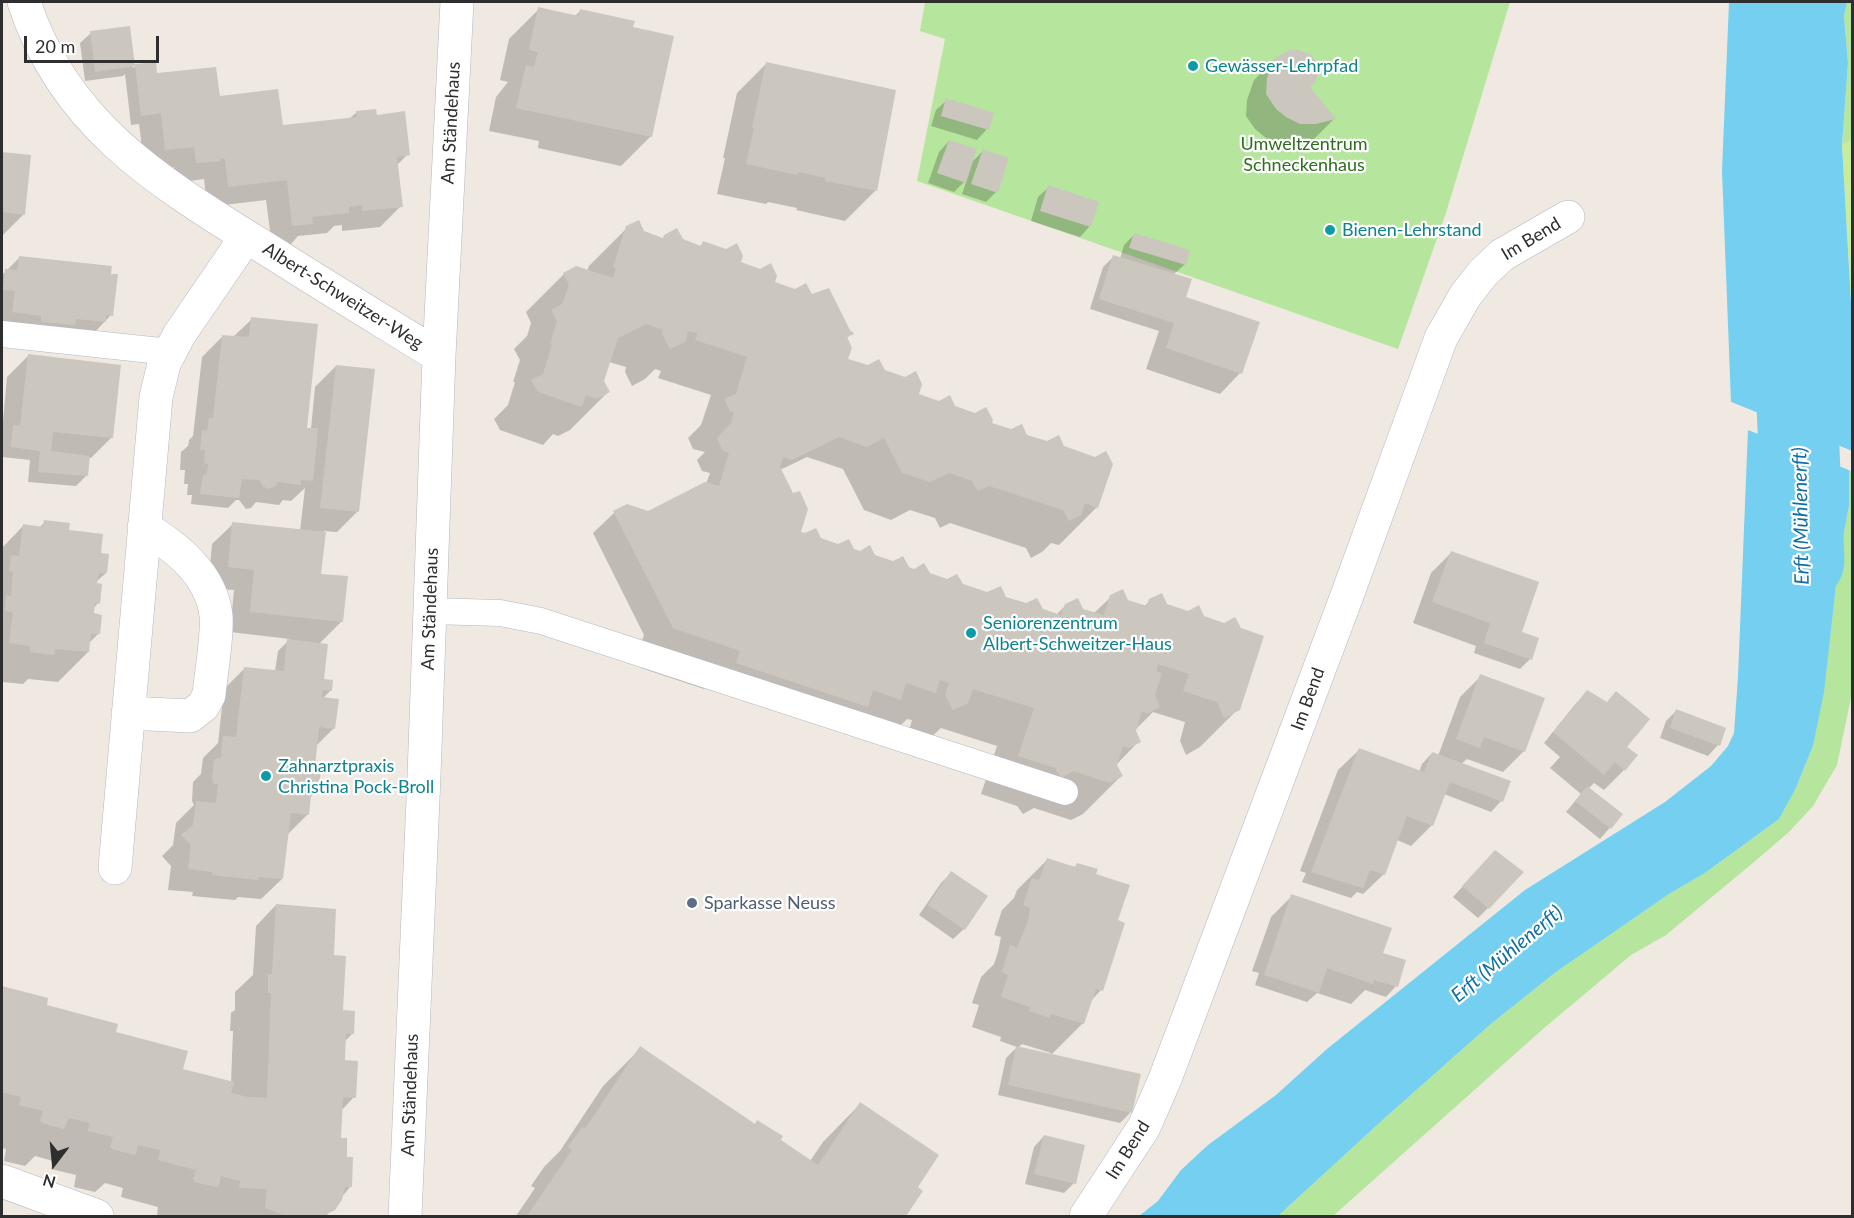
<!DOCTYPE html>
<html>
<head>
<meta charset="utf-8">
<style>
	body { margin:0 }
	#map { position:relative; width:1854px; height:1218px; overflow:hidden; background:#efe9e1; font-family:Lato,sans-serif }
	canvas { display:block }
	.frame { position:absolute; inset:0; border:3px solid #2e2e2e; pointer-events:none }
	.north { position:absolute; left:24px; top:1134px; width:60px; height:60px; -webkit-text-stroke:4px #fff; paint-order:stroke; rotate:196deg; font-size:16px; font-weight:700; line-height:24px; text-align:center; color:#2e2e2e }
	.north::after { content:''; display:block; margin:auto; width:21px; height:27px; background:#2e2e2e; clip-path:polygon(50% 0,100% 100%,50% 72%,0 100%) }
	.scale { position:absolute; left:24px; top:36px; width:135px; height:27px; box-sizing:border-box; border:3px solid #2e2e2e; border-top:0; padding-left:8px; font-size:18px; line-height:21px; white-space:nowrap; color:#2e2e2e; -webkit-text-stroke:4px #fff; paint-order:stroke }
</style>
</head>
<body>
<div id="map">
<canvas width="1854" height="1218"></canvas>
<div class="frame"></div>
<div class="north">N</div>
<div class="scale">20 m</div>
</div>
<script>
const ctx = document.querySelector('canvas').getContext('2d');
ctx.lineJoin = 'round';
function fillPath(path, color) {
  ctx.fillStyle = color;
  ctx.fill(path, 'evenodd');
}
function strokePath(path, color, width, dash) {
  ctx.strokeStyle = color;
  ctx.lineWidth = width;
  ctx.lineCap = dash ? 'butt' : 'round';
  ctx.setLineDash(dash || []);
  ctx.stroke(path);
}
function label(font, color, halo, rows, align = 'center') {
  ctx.font = font + ' Lato,sans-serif';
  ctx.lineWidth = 4.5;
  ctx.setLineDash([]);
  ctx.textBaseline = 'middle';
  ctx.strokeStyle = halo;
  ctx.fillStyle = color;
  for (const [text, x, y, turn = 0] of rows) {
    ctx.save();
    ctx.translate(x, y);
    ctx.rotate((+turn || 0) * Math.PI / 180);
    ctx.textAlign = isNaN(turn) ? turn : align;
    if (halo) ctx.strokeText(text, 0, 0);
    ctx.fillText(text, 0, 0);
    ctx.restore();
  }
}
const green = new Path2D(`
	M925,2h585l-65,214 -47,133 -481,-168 28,-142 -25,-8z
	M1847,2h5v138l-10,5 6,-82 -4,-47z
	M1849,470l3,2v221l-15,72 -24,41 -24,26 -35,30 -88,73 -35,20 -88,74 -210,187h-55l109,-100 105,-93 64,-51 113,-78 36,-21 74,-54 16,-29 18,-44 17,-109 9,-78 10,-53z`);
const pitch = new Path2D(`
	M1852,140v181l-10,-176z`);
const water = new Path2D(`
	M1729,2h118l-3,14 4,47 -6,82 10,176v130l-121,-49 -9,-231z
	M1748,430l101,40v36l-10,53 -15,133 -11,54 -18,44 -16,29 -74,54 -36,21 -113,78 -64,51 -105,93 -109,100h-139l19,-15 23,-31 27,-25 68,-50 51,-46 198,-159 140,-88 46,-36 17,-20 6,-13 4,-56z`);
const pier = new Path2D(`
	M1731,402l121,49v3l-122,-49z
	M1746,427l104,40 2,4 -107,-43z`);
const shadow = new Path2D(`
	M539,9l36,7 5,-5 71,125 -30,30 -83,-18 1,-7 -50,-10 7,-34 12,-15 -8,-2 9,-41z
	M128,28l5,40 2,-2 83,31 63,30 68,-8 8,-7 19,5 32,37 -12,12 5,40 -21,21 -38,4v-6l-8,1 -7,7 -29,3 -7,8 -19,2 -6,-46 -59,7 -3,-28 -28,4 -2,-16 -29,3 -6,-46 -8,1 -6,-51 -2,2 -38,5 -5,-38 11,-10z
	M1275,59l33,28 26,32 -20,20 -19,6 -16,-1 -13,-6 -11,-9 -9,-13 1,-16 7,-20z
	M767,63l115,95 -7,33 -30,30 -49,-11 1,-2 -29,-6 -2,2 -49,-10 8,-36h-2l14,-65z
	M947,100l40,29 -10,11 -46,-14 5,-16z
	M949,141l22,22 12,-12 13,41 -10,10 -24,-8 5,-15 -13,13 -26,-9 11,-31z
	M2,154l28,3 -6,57 -21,21z
	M1049,187l41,39 -10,11 -49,-16 7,-24z
	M627,228l35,11 20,1 18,6 3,-3 70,40 38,14 40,37 -5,5 1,21 36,11 34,24 37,13 36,16 36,12 71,71 -38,38 -8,-2 -9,9 -11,6 -5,-10 -76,-25 -10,5 -5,-10 -25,-8 -19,10 -27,-10 -21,-41 -36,-12 -27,13 19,63 257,82 10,-10 28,8 17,-16 33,10 6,-7 16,5 72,104 -38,38 -14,8 -6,-14 5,-19 -32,-10 -19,19 5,10 -23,24 5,11 -38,38 -12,6 -37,-12 -11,6 -6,-8 -36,-12 16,-48 -56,-18 -13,12 -20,-6 4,-14 -5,-1 -11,11 -185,-49 -7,8 -63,-21 3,-10 -5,-9 5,-14 -51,-102 21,-20 13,-7 21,7 58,-29 4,-11 -8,-2 -5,-11 8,-8 -12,-3 -5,-11 13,-13 10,-30 -53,-17 3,-7 -6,-2 -10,10 -13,7 -7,-14 1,-5 -17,-5 -6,19 5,11 -38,38 -12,6 -5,-2 -10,11 -43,-15 -6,-11 14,-14 7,-23h-2l7,-22 -6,-11 13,-13 4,-13 -5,-11 38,-38 23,-3 2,-5z
	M1134,235l51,29 -12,11 12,22 55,76 -20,21 -74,-25 13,-38 -69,-22 13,-42 10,-10 7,2 4,-14z
	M19,258l92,57 -20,21 -89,-3v-58z
	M252,319l53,110h6l4,-42 21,-21 22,145 -21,21 -13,-1 -4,44 22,46 -23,23 3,37 9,9 -9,9 12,29 -19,19 -2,21 4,23 -8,7 -1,16 -21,21 -5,44 -21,20 -23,-2 -3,3 -43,-4 1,-4 -25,-2 3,-24 -9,-10 11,-11 3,-22 18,-18 -2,-4 1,-19 8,-8 2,-16 15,-15 6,-54 21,-21 30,3 3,-20 12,-12 -60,-7 4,-42 -26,-2 4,-44 21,-20 67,7 5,-43 -14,13 -8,-1 -4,5 -23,-3 -5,6 -5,1 -7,-9h-3l-8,8 -37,-4 1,-9h-5l1,-11h-4l1,-14h-5l1,-18 7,-6 1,-6 4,-4 9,-79 21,-21 10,1z
	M28,356l84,81 -21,21h-3l-1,17 -11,11 -48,-4 2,-22 -28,-3v-25l5,-55z
	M45,522l22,9 32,23 7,19 -10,9 2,21 -5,6 5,25 -9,9 -1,9 -30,30 -30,-3 -5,5 -21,-2v-134l21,-22 16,2z
	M1451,553l66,85 13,21 -10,10 -46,-16 2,-7 -63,-23 18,-50z
	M1481,676l43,75 -21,21 -36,-13 -6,5 48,18 -8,19 -10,11 -47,-18 -12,31 -21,21 -14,-6 -13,34 -21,20 -6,-2 -6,6 -49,-16 4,-9 -6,-2 38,-101 21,-20 60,22 3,-8 10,-11 6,3 22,-59z
	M1577,702l48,45 -1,23 -20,20 -10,-7 -6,6 33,26 -21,24 -34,-27 15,-18 -31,-26 10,-11 -16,-14z
	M1676,711l42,34 -10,11 -48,-18 6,-17z
	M1047,860l26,8 5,-4 16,11 22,46 -15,69 -11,12 -7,21 -32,32 79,58 -10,10 -122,-28 8,-37 11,-11 -17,-6 1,-4 -29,-10 7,-22 -7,-2 9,-26 13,-13 4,-12 3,-15 -7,-2 8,-25 12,-12 3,-8zM1022,1044l29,9 -1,2 -32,-7z
	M1485,862l3,46 -10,10 -25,-21z
	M951,873l13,56 -11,10 -34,-24 22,-32z
	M1292,896l89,58 15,32 -10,11 -21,-7 -14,14 -34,-11 -10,9 -52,-17 4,-12 -7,-2 19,-54z
	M276,905l56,52 10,55 10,22 -8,8 -1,20 11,35 -13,14 -2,29 11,47 -24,29h-131l-7,-1 -2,1h-29l1,-9 -37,-10 2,-9 -18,-5 -10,9 -21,-5 2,-12 -25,-6 2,-8 -18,-5 -10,10 -21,-5 2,-12 -4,-1v-161l44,12 -1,7 69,27 67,38 50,12 2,-52h-3l1,-18 4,-3v-18l18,-17 3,-49z
	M641,1048l169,113 13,-19 37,-38 55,83 6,4 -17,25h-388l19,-28 -4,-2 13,-19 16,-16 43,-65z
	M1044,1136l30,47 -10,10 -39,-9 9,-37z`);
const river = new Path2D(`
	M1793,317l11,244`);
const building = new Path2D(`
	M538,7l41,9 1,-7 55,12 -2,6 41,9 -22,101 -136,-29 10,-43 8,2 4,-15 -9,-2z
	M130,26l5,40 -40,6 -5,-41z
	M1289,50h9l12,4 6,8 2,11 -2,8 -6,6 26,32 -20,5h-16l-14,-7 -10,-8 -10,-15 1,-16 8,-20z
	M156,62l1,11 59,-6 4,29 58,-7 5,36 74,-8 -1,-6 20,-2 1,6 28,-4 5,44 -13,2 6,50 -41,4v-6l-13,2v6l-37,4 1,7 -21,2 -5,-46 -59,7 -3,-28 -4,-1v3l-25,2 -2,-16 -29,3 -4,-37 -20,3 -6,-52z
	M766,62l130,28 -19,101 -52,-10 1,-3 -28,-6 -1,3 -51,-11 8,-36h-2z
	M946,98l48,15 -5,17 -48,-14z
	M949,140l28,9 -11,34 -29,-10z
	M983,149l26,9 -11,35 -27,-9z
	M2,152l29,3 -6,60 -23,-3z
	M1048,185l51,17 -8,25 -51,-16z
	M639,220l5,11 19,7 1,-3 13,-7 6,11 18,7 2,-5 23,8 11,-6 6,13 -2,6 19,7 11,-6 6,13 -2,6 20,7 11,-6 6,11 17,-6 22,44 1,-1 2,3 -7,3 5,11 -4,11 20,6 11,-6 6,11 20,7 11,-6 6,13 -3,10 20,7 11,-6 5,11 20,7 11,-6 7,13 -1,3 19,6 11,-5 5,11 20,6 12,-6 5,11 31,11 11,-6 7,13 -15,44 -13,-5 -4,12 -12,6 -6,-11 -74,-24 -11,5 -6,-10 -23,-8 -19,9 -28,-9 -18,-35 -17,9 -28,-10 -47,23 -9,-3 -3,10 13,26 7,-2 8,18 -7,23 4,1 11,-5 5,10 17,6 11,-5 5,10 6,2 10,-6 5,10 18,6 10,-5 6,11 5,2 10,-6 6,10 17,6 10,-5 6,10 24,8 14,-6 5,11 20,6 11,-5 6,11 18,6 4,-11 13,-6 5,11 21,6 6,-20 13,-6 5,11 19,6 2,-7 13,-6 5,11 21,7 11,-6 5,11 20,7 11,-6 6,11 23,8 -24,74 -16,8 -7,-16 -34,-11 6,-17 -31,-10 -2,7 6,2 -7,22 5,12 -13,7 -5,-3 -6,20 5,11 -12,6 -6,-2 -6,19 6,11 -13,7 -37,-12 -12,7 -6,-10 -37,-12 16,-48 -61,-19 -5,14 -15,7 -8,-15 4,-12 -9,-3 -4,13 -30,-10 -5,17 -28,-10 -5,17 -132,-44 4,-12 -67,-23 -60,-117 14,-7 21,7 57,-29 14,4 10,-33 -6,-2 -6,-13 14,-15 3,-11 -4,-1 -6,-12 12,-5 11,-37 -52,-17 3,-7 -10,-2 -3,11 -15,7 -8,-15 1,-4 -17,-6 -28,14 -14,43 6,11 -13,7 -11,-4 -4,12 -44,-15 -7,-12 12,-6 9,-29 -2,-1 7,-23 -6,-11 11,-6 7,-19 -6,-12 13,-7 37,12 3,-10 -3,-1 13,-41z
	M1134,233l56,17 -4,15 -57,-17z
	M1113,255l79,24 -6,18 74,25 -18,52 -76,-26 8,-25 -75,-24z
	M19,256l93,10 -1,8h7l-5,42 -7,-1v7l-30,-3 -1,6 -34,-3v-6l-29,-4 3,-21 -12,-1 2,-21 12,1z
	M251,317l67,7 -11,104h11l-5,53 -12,-1v5l-23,-3 -4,5 -6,2 -5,-3 -4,-6 -17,-1 -3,19 -39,-4 3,-19 4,-1 1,-10 -4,-1 1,-13h-5l2,-20 5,1 2,-13h4l9,-83 27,2z
	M28,354l93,11 -8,73 -60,-6 -2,19 39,5 -2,20 -50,-4 2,-21 -29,-4 2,-22 7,1z
	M336,365l39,4 -16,143 -39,-4z
	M44,520l26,3 -1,7 34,4 -2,19 8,1 -2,19h-8l-2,10 5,1 -2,20 -5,-1 -1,10 8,2 -2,19h-9l-2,18 -34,-3 -1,6 -24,-3v-6l-21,-3 4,-31 -8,-1 1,-16 5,1 2,-24 -4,-1 2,-16 8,1 4,-32 20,3z
	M232,522l94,10 -5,42 27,2 -5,46 -93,-10 4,-42 -26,-3z
	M1451,551l88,31 -17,50 17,6 -7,22 -48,-17 6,-20 -58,-21z
	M287,639l41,5 -4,35 9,1 -1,11 -9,-1 -1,7 17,2 -4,30 -16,-2 -4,40 6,5 -3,19 -4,4h-3l-2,20 -18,-2 -8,66 -25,-2v3l-46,-5v-3l-24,-3 3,-24 -10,-10 12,-10 3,-24 20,2 2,-19h-4l-2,-5 2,-19 7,-3 2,-21 13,1 8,-70 40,4z
	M1480,674l65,24 -20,54 -41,-15 -4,11 -24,-9z
	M1587,690l20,12 9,-11 34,28 -23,28 11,8 -13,16 -10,-9 -11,13 -51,-43z
	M1676,709l50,19 -6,18 -50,-18z
	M1359,748l65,24 8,-20 79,29 -8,21 -53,-20 -17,44 -26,-10 -22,59 -15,-5 -7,18 -52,-16z
	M1587,786l36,28 -12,15 -36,-28z
	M1495,850l29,22 -35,37 -27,-23z
	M1047,858l28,9 2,-4 21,6 -2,5 34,11 -12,35 7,3 -22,68 -7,-2 -12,35 -33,-10 -1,4 -21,-7 1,-4 -29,-10 7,-22 -6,-3 8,-27 7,3 11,-27 2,-13 -7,-3 9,-27 7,2z
	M951,871l37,25 -23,34 -37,-25z
	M1291,894l101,34 -9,25 23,7 -8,27 -24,-7 -1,4 -46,-16 -8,25 -55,-18z
	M276,904l60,5 -2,46 12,1 -3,54 12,1 -1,23h-8l-1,26 13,1 -2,37 -13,-1 -2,41h6v19h6l-1,30h-7l-3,13 -7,10 -12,6h-37l-21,-8 2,-19 -28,-1 1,-7 -19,-5 -2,10 -2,1 -23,-5 -1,-3 3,-9 -38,-10 2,-10 -22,-5 -2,9 -2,1 -22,-6 -2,-2 3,-10 -25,-6 2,-8 -21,-5 -5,11 -22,-6 -2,-2 3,-10 -24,-6 2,-8 -19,-5v-106l46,12 -1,7 71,19 -2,8 72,19 -5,18 51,13 -3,11 17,4 19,1 4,-105h-3v-19h4z
	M640,1046l115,78 2,-4 26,16 -2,4 37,25 42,-63 79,53 -21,32 5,4 -17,25h-379l45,-66 -4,-3 14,-20 3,2z
	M1016,1046l125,28 -9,39 -124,-28z
	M1044,1135l41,10 -9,39 -42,-10z`);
const lane = new Path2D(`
	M2,334l168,18
	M430,611l70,2 41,8 524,171`);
const street = new Path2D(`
	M24,2c41,127 142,184 249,251 55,35 111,69 166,103
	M128,713l62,3 13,-10 6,-11c2,-22 9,-60 7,-80 -5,-41 -39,-67 -72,-88
	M115,868l41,-471 8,-33 15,-29 67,-98
	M2,1181l95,35
	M405,1216l19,-440 15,-420 18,-354
	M1086,1216l58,-89 21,-48 180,-478 96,-263 24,-42 18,-23 19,-18 66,-38`);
const markers = [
	[1193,66,6,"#0f9aa8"],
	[1330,230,6,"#0f9aa8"],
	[971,633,6,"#0f9aa8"],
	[266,776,6,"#0f9aa8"],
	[692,903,6,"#5c6f8a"]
];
const cultureNames = [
	["Gewässer-Lehrpfad",1205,66],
	["Bienen-Lehrstand",1342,230],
	["Seniorenzentrum",983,623],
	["Albert-Schweitzer-Haus",983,644],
	["Zahnarztpraxis",278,766],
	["Christina Pock-Broll",278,787]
];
const streetNames = [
	["Am Ständehaus",451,123,-87],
	["Im Bend",1531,239,-31],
	["Albert-Schweitzer-Weg",343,296,32],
	["Am Ständehaus",430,609,-88],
	["Im Bend",1308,699,-70],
	["Am Ständehaus",410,1095,-88],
	["Im Bend",1128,1150,-58]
];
const parkNames = [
	["Umweltzentrum",1304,144],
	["Schneckenhaus",1304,165]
];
const serviceNames = [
	["Sparkasse Neuss",704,903]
];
const waterNames = [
	["Erft (Mühlenerft)",1801,516,-91],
	["Erft (Mühlenerft)",1507,954,-40]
];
fillPath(green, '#b6e59e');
fillPath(pitch, '#c9ec9a');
fillPath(water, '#75cff0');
fillPath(pier, '#efe9e1');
fillPath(shadow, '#0003');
strokePath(river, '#75cff0', 81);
fillPath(building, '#cbc7bf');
strokePath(lane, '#b4b7c1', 27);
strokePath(street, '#b4b7c1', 34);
strokePath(lane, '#fff', 26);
strokePath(street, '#fff', 33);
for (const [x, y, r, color] of markers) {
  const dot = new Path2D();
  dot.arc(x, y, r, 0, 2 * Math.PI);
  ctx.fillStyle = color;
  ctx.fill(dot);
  strokePath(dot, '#fff', 2);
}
label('18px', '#0d838f', '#fff', cultureNames, 'left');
label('18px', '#2e2e2e', '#fff', streetNames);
label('18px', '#2c6e1b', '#fff', parkNames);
label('18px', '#4e5e75', '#fff', serviceNames, 'left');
label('italic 20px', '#0d6fa3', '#fff', waterNames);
</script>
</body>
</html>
